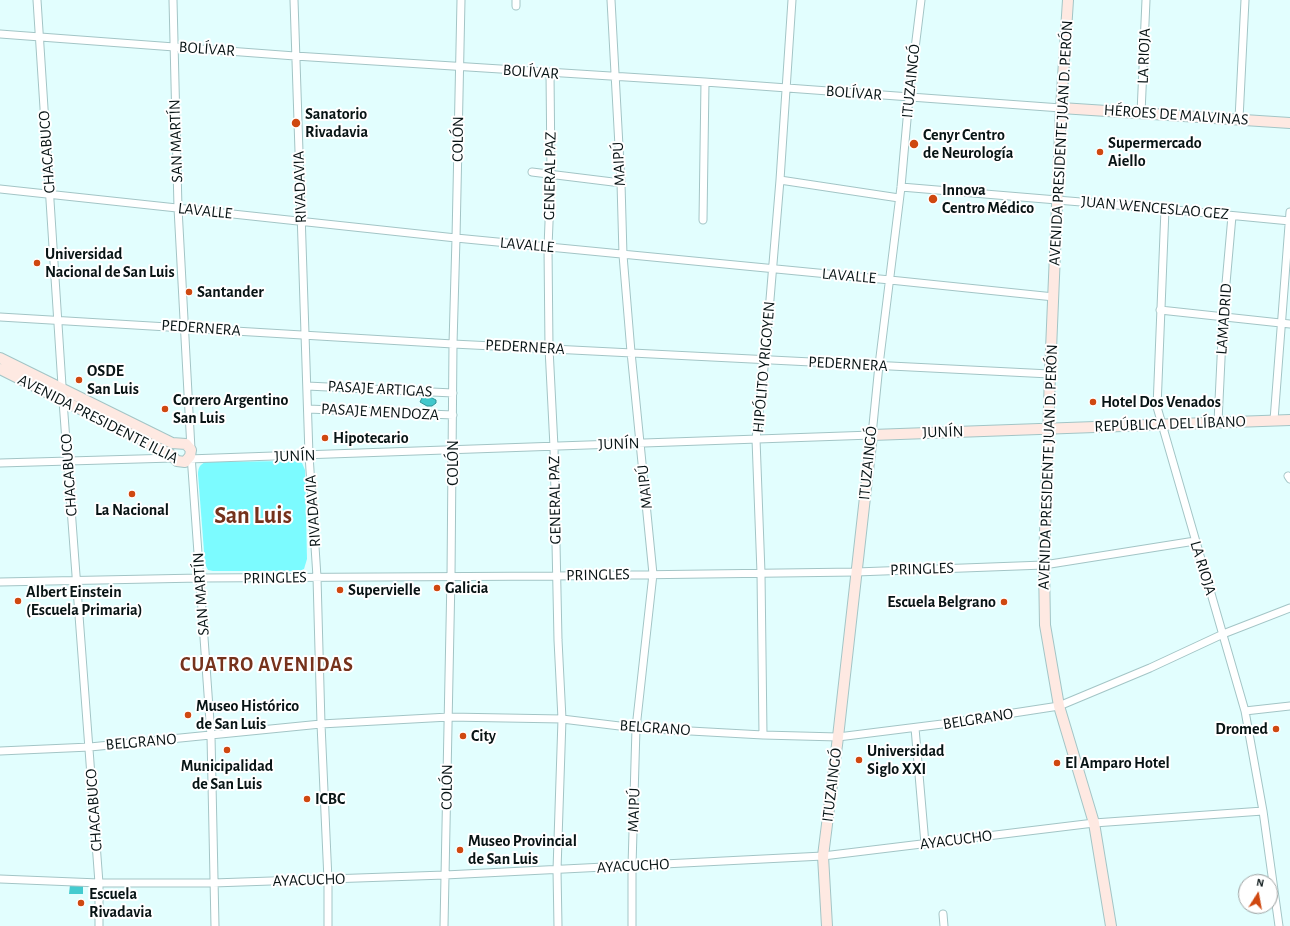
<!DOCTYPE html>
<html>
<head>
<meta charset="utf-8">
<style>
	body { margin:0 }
	#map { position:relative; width:1290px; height:926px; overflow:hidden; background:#e2fefe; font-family:"Alegreya Sans",sans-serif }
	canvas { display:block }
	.north { position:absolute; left:1238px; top:874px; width:40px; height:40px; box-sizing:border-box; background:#fff; border:1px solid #9ca1a1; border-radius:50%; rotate:11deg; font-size:11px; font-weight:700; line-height:16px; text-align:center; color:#081415 }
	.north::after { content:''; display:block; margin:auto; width:14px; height:18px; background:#cf4810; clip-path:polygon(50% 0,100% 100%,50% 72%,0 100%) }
</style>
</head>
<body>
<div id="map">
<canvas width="1290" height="926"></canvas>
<div class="north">N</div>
</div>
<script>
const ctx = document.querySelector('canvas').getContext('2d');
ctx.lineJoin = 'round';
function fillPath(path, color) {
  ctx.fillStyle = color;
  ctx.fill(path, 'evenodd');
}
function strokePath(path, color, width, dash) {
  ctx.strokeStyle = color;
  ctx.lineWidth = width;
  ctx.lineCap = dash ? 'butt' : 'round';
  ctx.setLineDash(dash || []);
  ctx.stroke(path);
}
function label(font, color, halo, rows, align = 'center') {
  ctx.font = font + ' "Alegreya Sans",sans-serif';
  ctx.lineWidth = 4;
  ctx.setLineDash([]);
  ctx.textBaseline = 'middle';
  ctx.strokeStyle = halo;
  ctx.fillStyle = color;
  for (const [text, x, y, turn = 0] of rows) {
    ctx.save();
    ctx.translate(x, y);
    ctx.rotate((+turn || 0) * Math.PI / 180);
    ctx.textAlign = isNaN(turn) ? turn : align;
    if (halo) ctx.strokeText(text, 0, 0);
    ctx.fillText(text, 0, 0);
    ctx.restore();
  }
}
const green = new Path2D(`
	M293,461l9,2 3,7 2,89 -3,10 -4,2h-87l-5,-1 -3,-6 -7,-90c0,-6 2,-10 8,-12z`);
const forest = new Path2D(`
	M70,885l13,1v8h-14z`);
const water = new Path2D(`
	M428,396l8,4v3l-4,3h-5l-7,-4 2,-4z`);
const street = new Path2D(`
	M37,0l26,401 36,482v43
	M173,0l5,208 13,241
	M294,0l15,455 8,122 4,147 7,156v46
	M516,0v6
	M611,0l10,183 2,72 8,97 22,222 -17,154 -4,138v60
	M0,34l295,22 410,26 356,26
	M550,73l1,101 -3,73 1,101 5,99 4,193 4,79 -5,151 1,56
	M1141,113l5,-113
	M1239,119l6,-119
	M532,172l89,11
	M780,180l119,18
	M901,187l264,22 125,12
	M0,189l456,49 434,42 164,17
	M1165,209l-8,198 88,304 18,100 16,115
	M703,220l2,-138
	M1160,310l130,14
	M0,317l453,27 597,30
	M307,386l146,7
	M308,409l145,6
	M1274,420l16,-208
	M1218,422l5,-105 9,-101
	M191,455l20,281 4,190
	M188,459l684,-24 7,-70 22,-178 8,-90 12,-97
	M0,463l173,-5
	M1288,476l2,3
	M0,582l200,-4 356,-2 300,-4 188,-7 151,-24
	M1245,711l45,-5
	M915,728l10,116
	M763,735l-2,-162 -5,-134 9,-80 15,-179 12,-180
	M0,751l90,-4 231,-23 128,-7 113,2 74,9 127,7 75,2 104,-13 117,-18 91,-38 73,-34 67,-26
	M0,879l99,4h114l232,-8 378,-19 271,-33 169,-12
	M943,914l1,12
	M444,926l7,-350 2,-232 3,-106 5,-238`);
const secondary = new Path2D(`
	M1068,0l-7,108 -11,266 -6,191 1,60 14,81 35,117 17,103
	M1061,108l229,15
	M0,358l172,85 14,1 5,6 -1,6 -5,6 -8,-1 -7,-7 -170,-85
	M827,926l-4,-70 15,-119 34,-302 418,-15`);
const markers = [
	[296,123,5,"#cf4810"],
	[914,144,5,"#cf4810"],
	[1100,152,4,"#cf4810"],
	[933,199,5,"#cf4810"],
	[37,263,4,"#cf4810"],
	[189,292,4,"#cf4810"],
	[79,380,4,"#cf4810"],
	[1093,402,4,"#cf4810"],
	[165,409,4,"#cf4810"],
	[325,438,4,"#cf4810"],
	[132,494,4,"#cf4810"],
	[437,588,4,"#cf4810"],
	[340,590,4,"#cf4810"],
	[18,601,4,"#cf4810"],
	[1004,602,4,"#cf4810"],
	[188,715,4,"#cf4810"],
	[1276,729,4,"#cf4810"],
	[463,736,4,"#cf4810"],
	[227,750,4,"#cf4810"],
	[859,760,4,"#cf4810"],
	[1057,763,4,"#cf4810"],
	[307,799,4,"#cf4810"],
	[460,850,4,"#cf4810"],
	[81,903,4,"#cf4810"]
];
const streetNames = [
	["BOLÍVAR",207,49,4],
	["LA RIOJA",1144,56,-88],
	["BOLÍVAR",531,72,4],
	["ITUZAINGÓ",911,81,-84],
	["BOLÍVAR",854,93,4],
	["HÉROES DE MALVINAS",1176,115,4],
	["COLÓN",458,139,-89],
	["SAN MARTÍN",176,141,-92],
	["AVENIDA PRESIDENTE JUAN D. PERÓN",1061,143,-87],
	["CHACABUCO",47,152,-94],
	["MAIPÚ",619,164,-93],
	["GENERAL PAZ",550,176,-89],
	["RIVADAVIA",300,187,-92],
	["JUAN WENCESLAO GEZ",1155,208,5],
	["LAVALLE",205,211,6],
	["LAVALLE",527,245,5],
	["LAVALLE",849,276,5],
	["LAMADRID",1224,319,-86],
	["PEDERNERA",201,328,4],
	["PEDERNERA",525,347,3],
	["PEDERNERA",848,364,3],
	["HIPÓLITO YRIGOYEN",764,367,-85],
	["PASAJE ARTIGAS",380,389,3],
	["PASAJE MENDOZA",380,412,3],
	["AVENIDA PRESIDENTE ILLIA",98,419,27],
	["REPÚBLICA DEL LÍBANO",1170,424,-2],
	["JUNÍN",943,432,-2],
	["JUNÍN",619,444,-2],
	["JUNÍN",295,456,-2],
	["COLÓN",453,463,-90],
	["ITUZAINGÓ",868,463,-84],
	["AVENIDA PRESIDENTE JUAN D. PERÓN",1048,467,-88],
	["CHACABUCO",69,475,-94],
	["MAIPÚ",645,487,-96],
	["GENERAL PAZ",555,500,-91],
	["RIVADAVIA",313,511,-94],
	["LA RIOJA",1203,568,73],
	["PRINGLES",922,569,-2],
	["PRINGLES",598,575,-1],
	["PRINGLES",275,578,-1],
	["SAN MARTÍN",201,594,-94],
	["BELGRANO",978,719,-9],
	["BELGRANO",655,728,4],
	["BELGRANO",141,742,-5],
	["ITUZAINGÓ",832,785,-83],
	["COLÓN",447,787,-89],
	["CHACABUCO",94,810,-94],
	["MAIPÚ",634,810,-88],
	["AYACUCHO",956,840,-7],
	["AYACUCHO",633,866,-3],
	["AYACUCHO",309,880,-2]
];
const poiNames = [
	["Sanatorio",305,114],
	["Rivadavia",305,132],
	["Cenyr Centro",923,135],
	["de Neurología",923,153],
	["Supermercado",1108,143],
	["Aiello",1108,161],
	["Innova",942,190],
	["Centro Médico",942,208],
	["Universidad",45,254],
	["Nacional de San Luis",45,272],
	["Santander",197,292],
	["OSDE",87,371],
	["San Luis",87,389],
	["Correro Argentino",173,400],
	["San Luis",173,418],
	["Hotel Dos Venados",1101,402],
	["Hipotecario",333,438],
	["La Nacional",132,510,"center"],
	["Galicia",445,588],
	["Supervielle",348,590],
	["Albert Einstein",26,592],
	["(Escuela Primaria)",26,610],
	["Escuela Belgrano",996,602,"right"],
	["Museo Histórico",196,706],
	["de San Luis",196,724],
	["Dromed",1268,729,"right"],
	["City",471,736],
	["Universidad",867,751],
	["Siglo XXI",867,769],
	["El Amparo Hotel",1065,763],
	["Municipalidad",227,766,"center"],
	["de San Luis",227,784,"center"],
	["ICBC",315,799],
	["Museo Provincial",468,841],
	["de San Luis",468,859],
	["Escuela",89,894],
	["Rivadavia",89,912]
];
const districtNames = [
	["CUATRO AVENIDAS",267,665]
];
const townNames = [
	["San Luis",253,516]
];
fillPath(green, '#7cfbff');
fillPath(forest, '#44cbcf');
fillPath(water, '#40c8cc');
strokePath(water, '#2f9295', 1);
strokePath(street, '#a3c5c6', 9);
strokePath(secondary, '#a3c5c6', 12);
strokePath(street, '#fff', 7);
strokePath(secondary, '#fee9e2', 10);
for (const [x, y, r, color] of markers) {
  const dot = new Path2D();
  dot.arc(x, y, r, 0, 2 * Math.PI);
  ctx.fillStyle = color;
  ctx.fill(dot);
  strokePath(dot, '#fff', 1.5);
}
label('16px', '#081415', '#fff', streetNames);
label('bold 16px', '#081415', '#fff', poiNames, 'left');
ctx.letterSpacing = '1px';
label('bold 20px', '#75321c', '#fff', districtNames);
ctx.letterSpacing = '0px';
label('bold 24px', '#75321c', '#fff', townNames);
</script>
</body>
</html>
